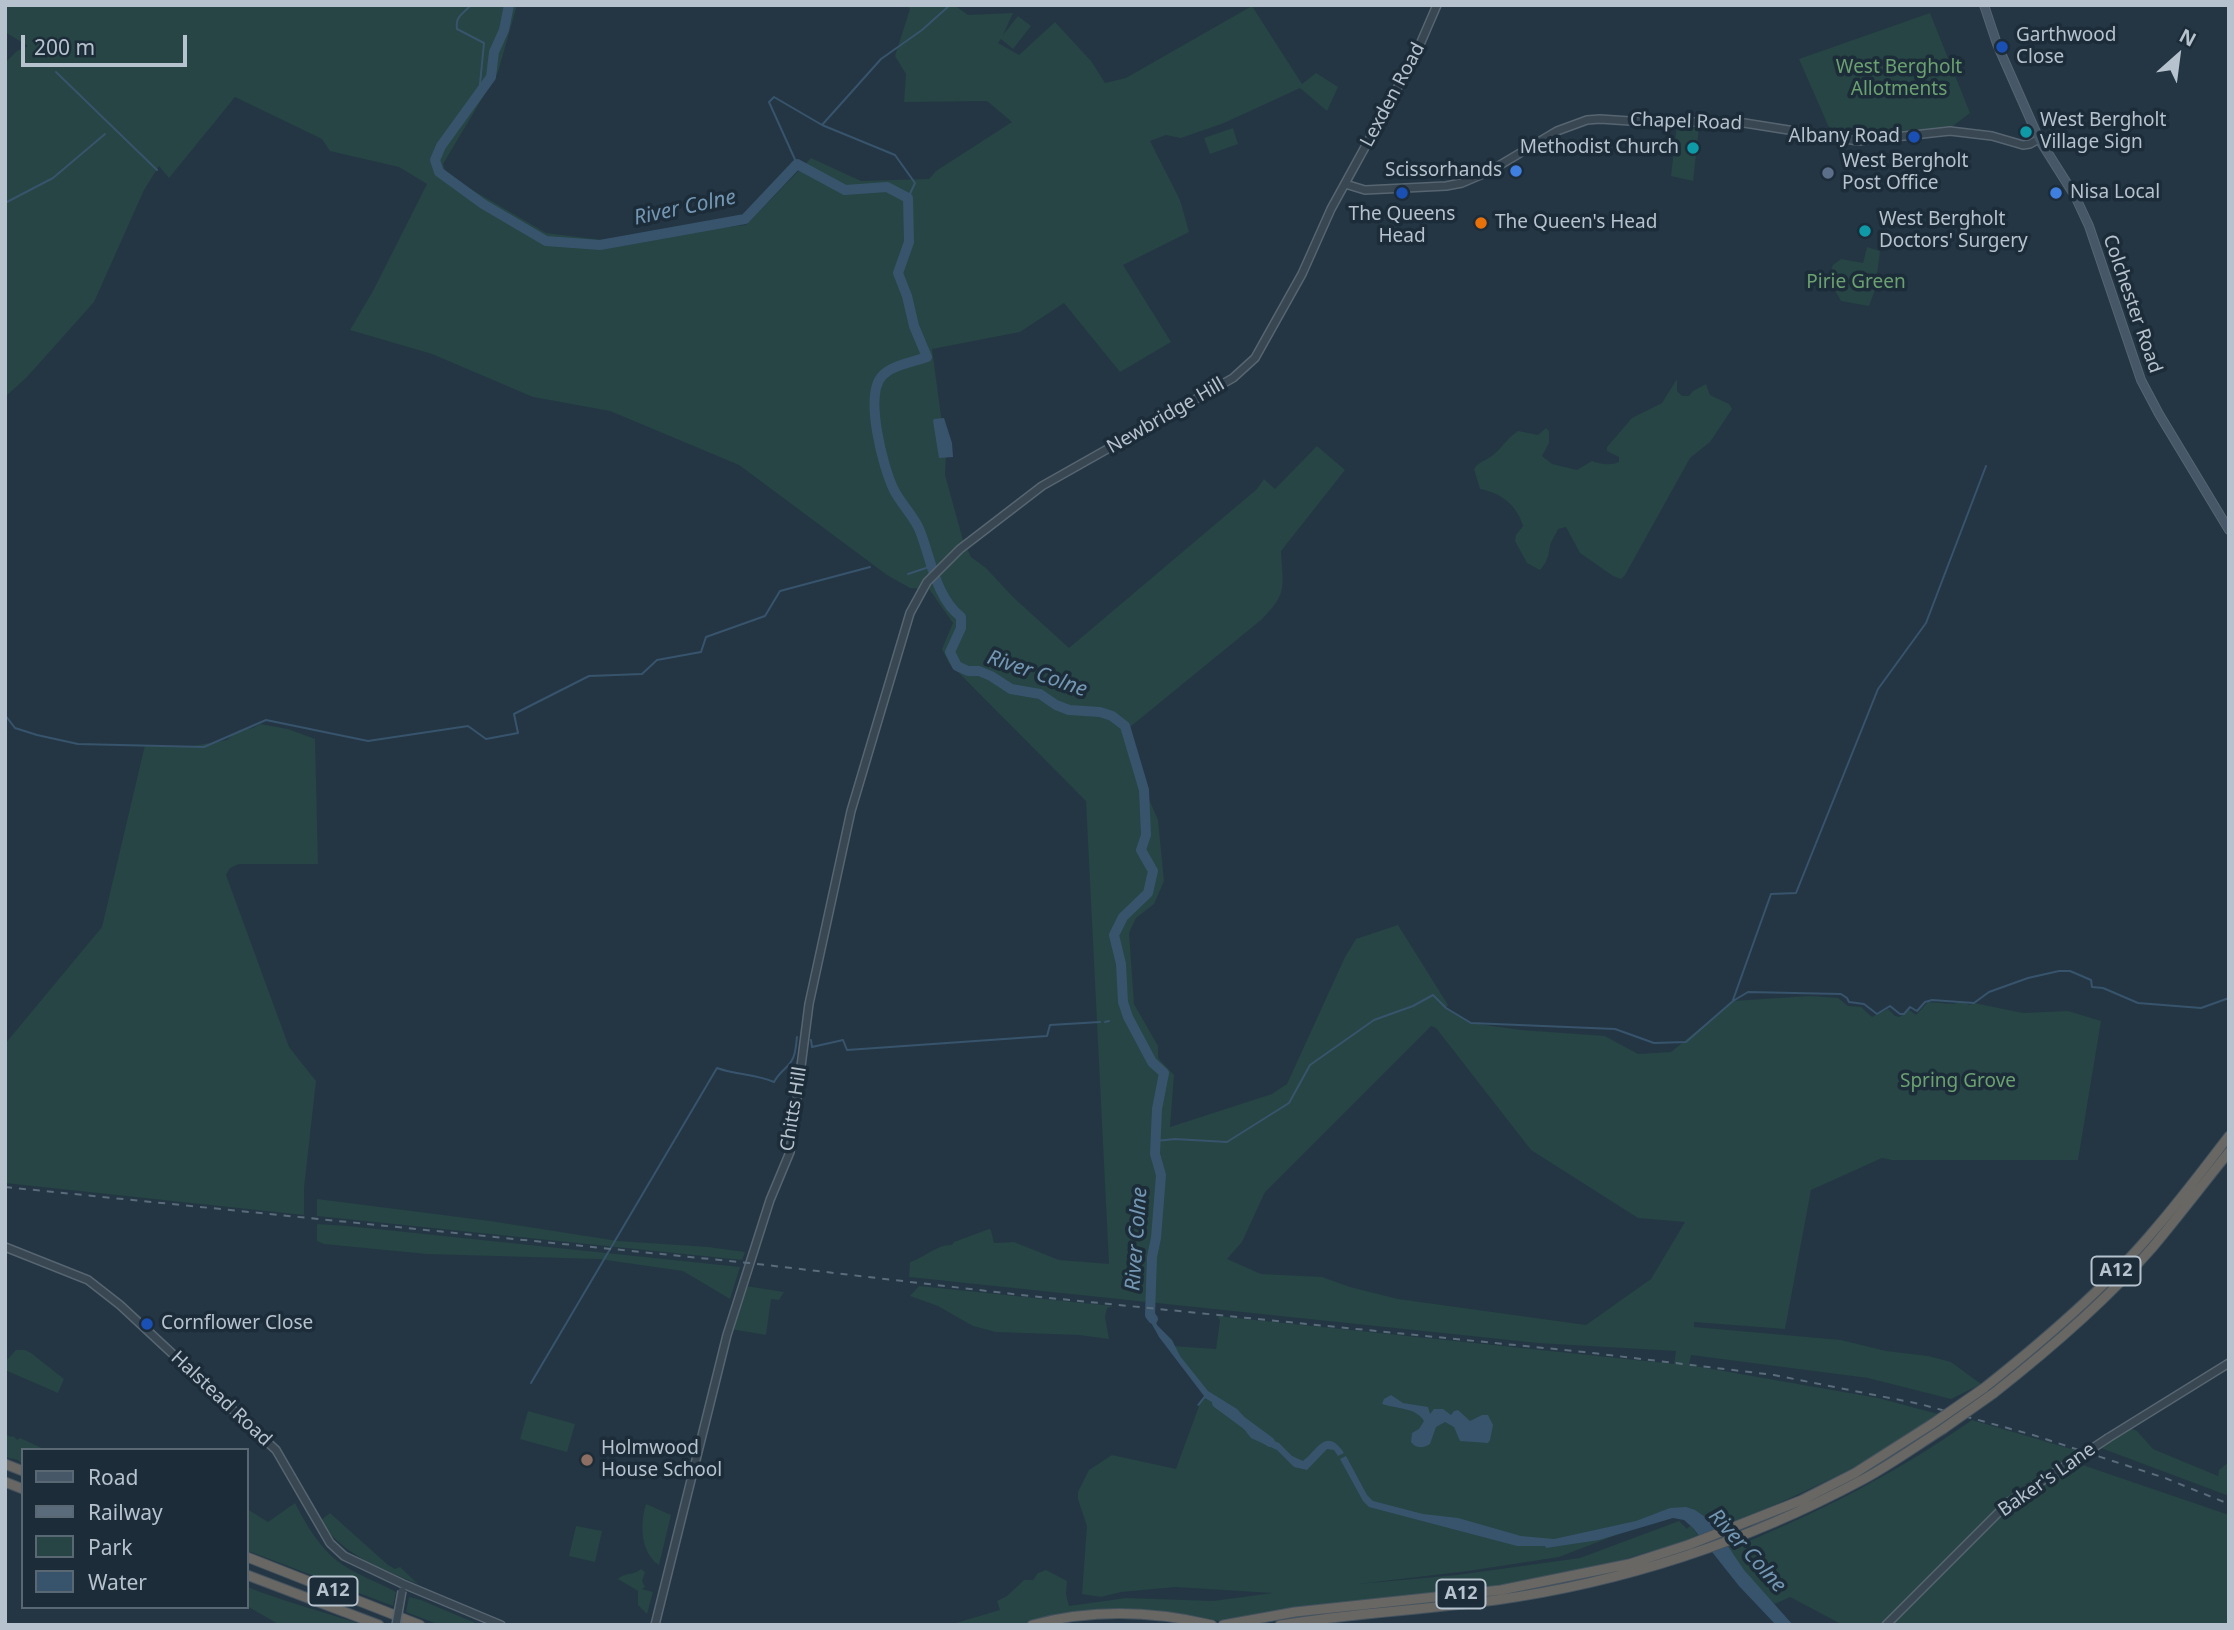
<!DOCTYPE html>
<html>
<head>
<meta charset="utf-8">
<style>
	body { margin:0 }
	#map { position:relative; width:2234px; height:1630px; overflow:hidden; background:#243644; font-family:"Noto Sans",sans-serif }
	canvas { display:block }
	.frame { position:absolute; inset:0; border:7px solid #b6c2cd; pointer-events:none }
	.legend { position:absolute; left:21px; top:1448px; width:228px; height:161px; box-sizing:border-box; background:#1d2c39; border:2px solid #5a6874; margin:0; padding:9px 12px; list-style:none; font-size:21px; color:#b6c2cd }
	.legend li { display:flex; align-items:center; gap:14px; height:35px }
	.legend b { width:35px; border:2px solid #5a6874 }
	.north { position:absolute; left:2143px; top:21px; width:70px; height:70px; -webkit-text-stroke:5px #1d2c39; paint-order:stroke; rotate:28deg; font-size:19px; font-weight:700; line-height:28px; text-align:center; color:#b6c2cd }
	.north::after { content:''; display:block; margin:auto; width:24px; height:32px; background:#b6c2cd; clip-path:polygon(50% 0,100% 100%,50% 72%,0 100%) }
	.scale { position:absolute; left:21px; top:35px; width:166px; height:32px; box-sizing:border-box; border:4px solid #b6c2cd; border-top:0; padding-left:9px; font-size:21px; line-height:24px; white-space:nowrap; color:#b6c2cd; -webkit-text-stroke:5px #1d2c39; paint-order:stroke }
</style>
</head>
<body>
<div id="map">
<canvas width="2234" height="1630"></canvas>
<div class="frame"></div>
<ul class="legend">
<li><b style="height:9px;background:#465767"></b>Road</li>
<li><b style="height:9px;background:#5a6c7b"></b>Railway</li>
<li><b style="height:19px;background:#264544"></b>Park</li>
<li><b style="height:19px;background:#37546c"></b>Water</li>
</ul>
<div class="north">N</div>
<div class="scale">200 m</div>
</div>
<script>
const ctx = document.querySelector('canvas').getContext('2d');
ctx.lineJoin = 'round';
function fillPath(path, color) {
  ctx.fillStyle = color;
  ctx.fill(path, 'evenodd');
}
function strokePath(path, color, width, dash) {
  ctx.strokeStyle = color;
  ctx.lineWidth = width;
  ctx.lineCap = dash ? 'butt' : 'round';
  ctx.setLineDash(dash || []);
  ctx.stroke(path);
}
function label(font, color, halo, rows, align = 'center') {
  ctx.font = font + ' "Noto Sans",sans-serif';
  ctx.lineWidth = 7;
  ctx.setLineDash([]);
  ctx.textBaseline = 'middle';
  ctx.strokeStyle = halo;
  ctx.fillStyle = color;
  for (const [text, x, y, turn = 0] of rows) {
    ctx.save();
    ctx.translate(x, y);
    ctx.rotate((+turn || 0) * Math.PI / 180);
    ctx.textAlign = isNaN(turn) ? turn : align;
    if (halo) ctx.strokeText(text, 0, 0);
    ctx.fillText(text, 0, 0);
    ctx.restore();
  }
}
const green = new Path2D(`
	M5,5h512l-19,67 -55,92 2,6 24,18 77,45 56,7 144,-15 65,-67 50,23 68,-2 7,-8 76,-49 -25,-21 -83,1 2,-28 -11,-18 15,-47 -3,-4h47l14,10 45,-2 -10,22 15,-19 13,10 -18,23 -12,-10 -3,4 21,12 36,-33 36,39 14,22 21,-5 126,-72 50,78 14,-11 22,14 -11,24 -27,-23 -76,35 -43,15 -15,-3 -16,6 30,59 9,32 -66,33 48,77 -51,30 -56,-69 -44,29 -88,17 14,104 -1,22 18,65 8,17 15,11 27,29 56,51 188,-159 7,-10 11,10 42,-43 28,24 -64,81c2,37 7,42 -20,69l-131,107 18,70 10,23 6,61 -10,23 -18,14 -7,15 5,71 24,42v12l16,17 -4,52 102,-33 15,-10 58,-127 11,-18 42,-14 50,80 -2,3 25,15 50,7 84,6 33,18 33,-2 62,-51 77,-5 28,2 10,8 13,1 11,10 16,-8 7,7 5,1 8,-8 8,6 12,-13 26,2 10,-3 5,4 5,-2 49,10 45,-2 33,10 -23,139h-186l-10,-2 -71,32 -26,139 -91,-7v5l147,13 45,11 42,5 23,6 30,22 -30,15 -83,-21 -177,-23 -2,10 189,33 60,16c-64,49 -140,81 -214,113l8,21c84,-34 165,-75 240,-128l106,31 -10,9 161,55v110h-386l-53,-28 -15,7 -40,-35 -49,-61 -127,49 -91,14 -110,13 99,-9 123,-17 99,-37 8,8 4,-4 8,12 -111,33 -104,19 -140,13 -123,19 -152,-5 -41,9h-79l51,-15 -3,-9 10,-5 17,-16h9l5,-7 8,-3 21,11 -1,13 3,12 57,-8 87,3 60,-8 -98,-6 -54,5 -20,5 -19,-3 5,-68 -9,-27v-7l11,-22 23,-15 64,14 23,-63 6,-9 -33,-51 44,3 4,-29 -3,-4 457,48 2,-13 -138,-8 -629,-66 1,-15c16,-5 27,-18 42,-17l2,-3 35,-13 2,1 3,13 20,-1 45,18 50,4 -23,-463 -137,-138 -7,-14 11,-26 -24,-34 -19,-1 -23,-13 -148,-110 -129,-54 -77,-14 -101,-43 -82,-24 23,-39 54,-107 -28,-17 -69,-16 -8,-12 -87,-42 -66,81 -10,-12 -15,24 -50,112 -67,75 -22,20v-334l12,-12 11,-5 -23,-14zM1431,1026l5,2 95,122 107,68 47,4 -34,57 -65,46 -188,-26 -48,-12 -28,-10 -61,-3 -34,-15 15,-17 23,-50z
	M1930,13l40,100 -17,13 -91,9 -31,-3 -32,-73z
	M1677,124l22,3 -6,54 -22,-5z
	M1233,128l5,16 -28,10 -6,-16z
	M1867,247l13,4 -5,39 -6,16 -28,-5 -9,-16 4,-5 -7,-3 4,-12 8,-6 22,4z
	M1677,379v12l5,5h7l4,-5 13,-7 4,11 19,9 3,5 -22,33 -20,16 -65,117 -4,4 -8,-3 -33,-23 -14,-26 -8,2c-2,5 -7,12 -8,17 -2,11 -2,15 -10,24l-13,-7 -12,-22 1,-6 7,-9c-6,-21 -22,-33 -43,-37l-6,-20c5,-8 12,-8 19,-14 10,-8 13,-16 25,-24l20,4 8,-7 3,3v12l-7,13 10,8 25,6 15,-9c7,3 19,5 27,1v-5l-12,-6v-4l25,-29 30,-15z
	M260,724l28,5 27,10 3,125h-79l-9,4 -4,7 63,172 27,34 -12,107v27l-299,-32v-139l97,-117 43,-182 42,2 40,-7 12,-10 14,-2z
	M317,1199l173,22 128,20 90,6 37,5 -3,8 -425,-44z
	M317,1224l31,2 392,41 -10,32 -47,-28 -84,-12 -172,-5 -103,-10 -7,-3z
	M746,1286l38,6 -5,8 -8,-1 -5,36 -35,-6z
	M919,1286l193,20 -5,2 -2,9 4,22 -30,-4 -83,-3 -23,-6 -35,-20 -28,-10z
	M16,1350h9l6,3 33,26 -6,14 -53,-23v-8z
	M528,1411l47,13 -8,28 -47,-13z
	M2128,1427l9,4 16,18 65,27 1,-6 10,-8v34l-128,-48z
	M5,1434l6,3 2,-1 4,4 3,-2 26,12h-23v16l-5,-6 -13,-3z
	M295,1503c13,25 27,49 51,64 16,10 34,16 50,25l-3,14 -142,-54h-4v-43l21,13z
	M646,1504l25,11 -12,50c-19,-13 -19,-41 -13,-61z
	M330,1513l58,52 7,4 5,-2 18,17c-38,-16 -74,-28 -98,-63z
	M576,1526l26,5 -7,31 -26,-6z
	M641,1569l4,3 -3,9 3,6 -3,2 11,3 -6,22 -9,-9v-14l-20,-12c7,-7 15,-3 23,-10z
	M247,1587c39,15 77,25 116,38h-83l-33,-19z
	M409,1597l12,3 59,25h-40l-34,-13z`);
const water = new Path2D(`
	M944,418l8,25 1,14 -14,1 -6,-37 1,-2z
	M1146,1309h6l5,16 15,15 8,16 28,35 29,18 11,12 7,12 24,10 13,13 11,5c14,-10 23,-35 41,-8l-6,3 -4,-6 -7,-1 -20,21 -13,-3 -17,-17 -26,-12 -19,-24 -27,-16 -6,8 -2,-1 7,-9 -45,-59 -11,-20z
	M1391,1395l12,8 25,4 2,7 4,-5h9l8,6 3,-4 4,-1 12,11 12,-6h6l5,10 -3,15 -2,3 -28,-2 -6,-14 -9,-5 -9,5 -6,17c-6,4 -14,5 -19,-2l1,-9 7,-4 5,-8c-8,-14 -28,-12 -42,-17l2,-5z
	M1346,1456l21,39 6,6 50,13 35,4 63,18 33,3 82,-18 34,-13 16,-1 9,3 16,11 33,49 49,55h-17l-37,-39 -46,-58 -9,-8 -11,-2 -74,22 -53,8 -1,-2h-28l-148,-39 -6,-6 -23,-42z`);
const stream = new Path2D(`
	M471,5c-8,9 -16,11 -14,24l27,14 -5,51
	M56,72l101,98
	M822,125l59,-66 41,-29 28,-25
	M797,164l-28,-62 5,-5 48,28 73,30 20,28 -7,15
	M5,203l48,-25 52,-44
	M908,574l18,-6 4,-5
	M5,715l10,13 22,7 41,9 126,3 62,-27 102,21 100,-15 18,13 32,-6 -4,-19 75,-38 53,-2 15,-14 44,-8 5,-15 59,-21 15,-25 90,-24
	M1733,1000l38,-106 25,-1 82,-204 48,-66 60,-157
	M1105,1022l4,-1
	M811,1040l1,7 31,-7 4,10 200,-14 3,-11 50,-3
	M1156,1141l19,-2 52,3 62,-39 21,-38 64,-45 39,-14 20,-11 13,13 25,15 144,6 39,14 32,-1 47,-41 15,-9 93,2 6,4 2,4 15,2 13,10 13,-8 10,8h4l6,-7 7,4 8,-9 7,-2 42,3 15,-11 39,-14 31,-7h11l21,9 1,7 11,1 35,15 63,5 28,-10
	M531,1383l186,-315c19,7 38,6 57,14 6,-11 14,-14 18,-22 4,-6 4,-16 5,-23`);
const river = new Path2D(`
	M509,5l-5,25 -10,22 -3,25 -50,69 -6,14 4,12 44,32 63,37 54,4 145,-26 52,-55 48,26 42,-3 21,11 1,44 -11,31 9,23 7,30 13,31c-14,5 -35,8 -45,19 -18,19 1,92 12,114 7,14 20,26 26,41 11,28 16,67 41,86v11l-11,24 7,14 11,5h11l12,5 20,13 29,5 16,11 13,5 31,2 12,4 13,10 19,64 2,45 -5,15 12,21 -5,22 -25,24 -9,18 7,29 2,38 5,15 24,45 12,11 -7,36 -2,45 6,21 -5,63 -4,19 -2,58 3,4
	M1217,1403l53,39`);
const tertiary = new Path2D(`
	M1345,184l20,6 81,-4 16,-3 28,-12 67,-40 30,-11 13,-1 45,3h93l120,19 92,-10 42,5 31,9 7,-1 9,-5
	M5,1247l83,33 32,25 156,145 54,93 14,13 59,28 98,41
	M2108,1438l121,-75
	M655,1625l72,-290 43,-135 20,-48 19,-148 42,-193 59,-198 17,-31 33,-33 82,-63 191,-108 22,-20 47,-84 29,-65 84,-153 22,-51
	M1886,1625l123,-123 75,-48`);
const secondary = new Path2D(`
	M1984,5l13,39 42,95 36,57 14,30 52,154 18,34 70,116`);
const trunk = new Path2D(`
	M1984,1388c58,-46 125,-103 172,-160 26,-30 49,-61 73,-92
	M1994,1393c56,-44 111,-91 158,-145 26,-31 51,-64 77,-96
	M5,1464l18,7
	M5,1482l18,7
	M247,1557l173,68
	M247,1575l132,50
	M1032,1625c59,-16 121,-14 180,0
	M1223,1625l72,-13 206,-22 128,-26 59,-19 114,-45 53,-27 77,-49
	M1280,1625c71,-12 144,-15 216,-25 128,-18 252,-59 366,-120 28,-15 54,-34 81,-51`);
const rail = new Path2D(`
	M5,1187l744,76 281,33 554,56 190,23 146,29 113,31 132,43 64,26`);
const tertiaryBridge = new Path2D(`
	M2084,1454l24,-16
	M396,1625l6,-34`);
const trunkBridge = new Path2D(`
	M1932,1424l52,-36
	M1943,1429l51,-36`);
const markers = [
	[2002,47,7,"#1a4fb4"],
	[2026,132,7,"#0f9aa8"],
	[1914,137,7,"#1a4fb4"],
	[1693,148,7,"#0f9aa8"],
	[1516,171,7,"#3f7fe0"],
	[1828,173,7,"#5c6f8a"],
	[1402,193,7,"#1a4fb4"],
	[2056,193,7,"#3f7fe0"],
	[1481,223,7,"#e8710a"],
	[1865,231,7,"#0f9aa8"],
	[147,1324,7,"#1a4fb4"],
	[587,1460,7,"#8d6e63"]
];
const shields = [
	[2116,1271,49],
	[333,1591,49],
	[1461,1594,49]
];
const shieldNames = [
	["A12",2116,1271],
	["A12",333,1591],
	["A12",1461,1594]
];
const poiNames = [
	["Garthwood",2016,36],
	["Close",2016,58],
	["West Bergholt",2040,121],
	["Village Sign",2040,143],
	["Albany Road",1900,137,"right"],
	["Methodist Church",1679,148,"right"],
	["West Bergholt",1842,162],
	["Post Office",1842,184],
	["Scissorhands",1502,171,"right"],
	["Nisa Local",2070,193],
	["The Queens",1402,215,"center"],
	["Head",1402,237,"center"],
	["West Bergholt",1879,220],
	["Doctors' Surgery",1879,242],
	["The Queen's Head",1495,223],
	["Cornflower Close",161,1324],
	["Holmwood",601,1449],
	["House School",601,1471]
];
const parkNames = [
	["West Bergholt",1899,68],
	["Allotments",1899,90],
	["Pirie Green",1856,283],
	["Spring Grove",1958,1082]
];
const streetNames = [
	["Lexden Road",1393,95,-62],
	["Chapel Road",1686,122,2],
	["Colchester Road",2132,304,71],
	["Newbridge Hill",1166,416,-30],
	["Chitts Hill",794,1109,-81],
	["Halstead Road",221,1399,43],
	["Baker's Lane",2047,1480,-35]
];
const waterNames = [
	["River Colne",685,208,-12],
	["River Colne",1037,674,19],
	["River Colne",1137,1239,-86],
	["River Colne",1747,1551,48]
];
fillPath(green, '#264544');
fillPath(water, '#37546c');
strokePath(stream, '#37546c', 2);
strokePath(river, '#37546c', 10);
strokePath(tertiary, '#576571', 10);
strokePath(secondary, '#576571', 10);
strokePath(trunk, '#43525e', 11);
strokePath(tertiary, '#394753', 7);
strokePath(secondary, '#465767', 8);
strokePath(trunk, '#686764', 9);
strokePath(rail, '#5a6c7b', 2, [7, 7]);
strokePath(tertiaryBridge, '#576571', 10, []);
strokePath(trunkBridge, '#43525e', 11, []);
strokePath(tertiaryBridge, '#394753', 7);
strokePath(trunkBridge, '#686764', 9);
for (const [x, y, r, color] of markers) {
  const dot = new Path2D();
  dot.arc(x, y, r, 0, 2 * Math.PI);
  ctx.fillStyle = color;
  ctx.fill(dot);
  strokePath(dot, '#1d2c39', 2.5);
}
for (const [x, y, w] of shields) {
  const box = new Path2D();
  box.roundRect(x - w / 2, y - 14.5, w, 29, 5);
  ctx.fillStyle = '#1d2c39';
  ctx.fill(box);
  strokePath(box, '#b6c2cd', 2);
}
label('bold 18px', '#b6c2cd', null, shieldNames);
label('19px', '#b6c2cd', '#1d2c39', poiNames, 'left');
label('19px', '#6ba070', '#1d2c39', parkNames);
label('19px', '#b6c2cd', '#1d2c39', streetNames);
label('italic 21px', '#7397b3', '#1d2c39', waterNames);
</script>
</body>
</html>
